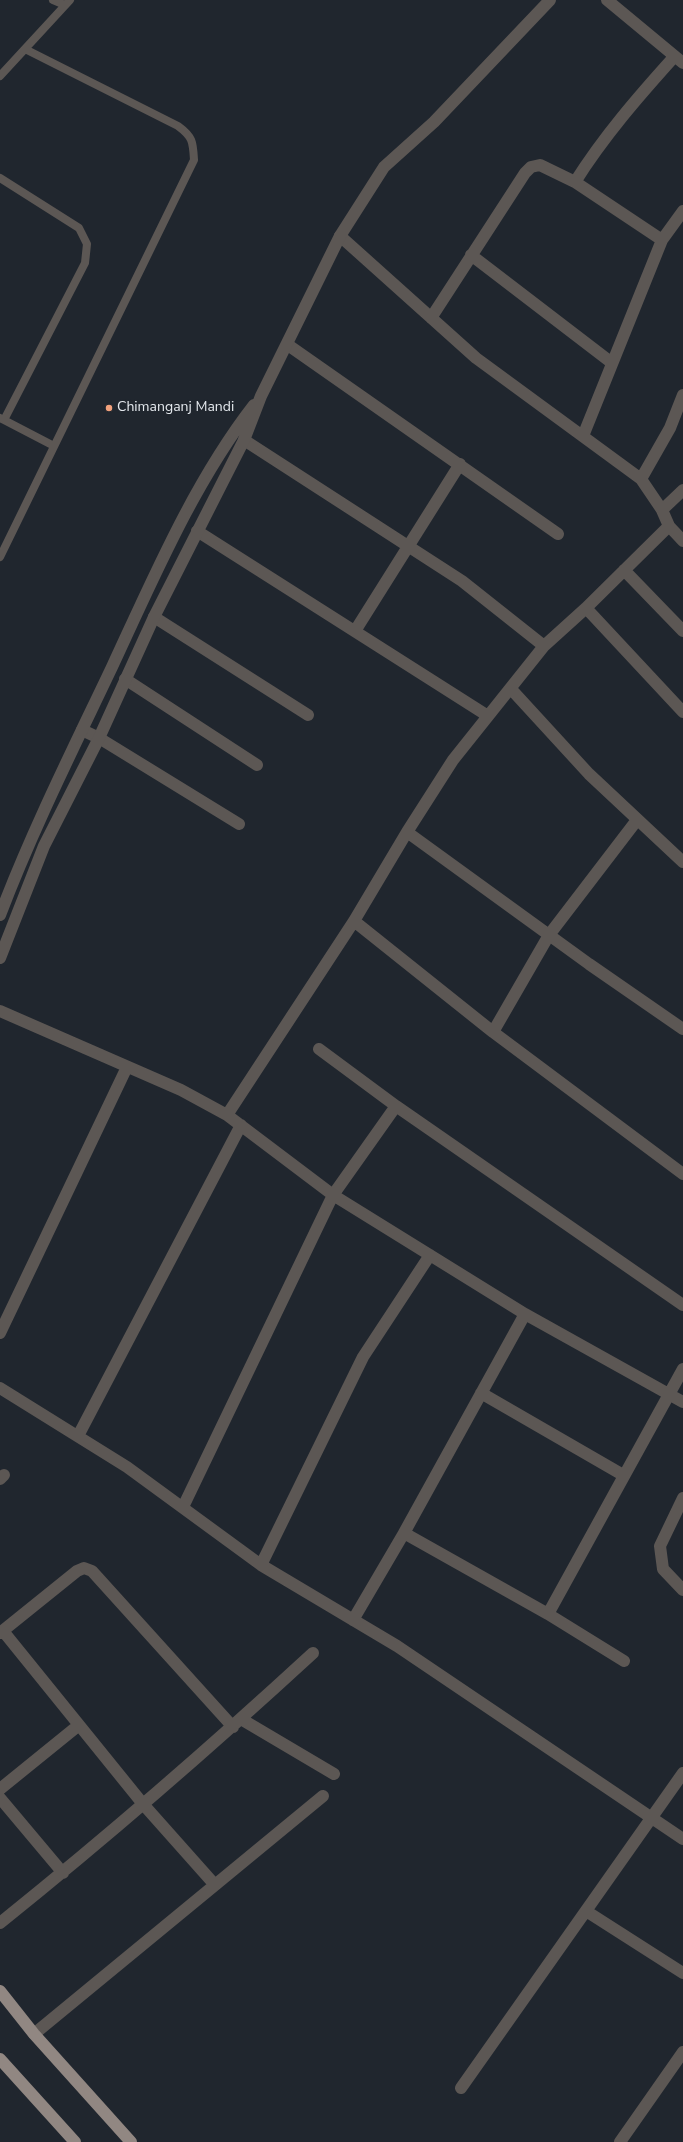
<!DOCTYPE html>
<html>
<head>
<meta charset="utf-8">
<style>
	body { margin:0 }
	canvas { display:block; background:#20262e }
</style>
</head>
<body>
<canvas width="683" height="2142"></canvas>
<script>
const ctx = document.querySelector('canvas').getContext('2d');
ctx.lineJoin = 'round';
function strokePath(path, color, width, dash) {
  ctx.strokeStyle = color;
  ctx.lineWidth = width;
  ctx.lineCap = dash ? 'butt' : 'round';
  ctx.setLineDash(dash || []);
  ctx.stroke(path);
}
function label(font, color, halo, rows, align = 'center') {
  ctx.font = font + ' "Nunito Sans",sans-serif';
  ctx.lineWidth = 4;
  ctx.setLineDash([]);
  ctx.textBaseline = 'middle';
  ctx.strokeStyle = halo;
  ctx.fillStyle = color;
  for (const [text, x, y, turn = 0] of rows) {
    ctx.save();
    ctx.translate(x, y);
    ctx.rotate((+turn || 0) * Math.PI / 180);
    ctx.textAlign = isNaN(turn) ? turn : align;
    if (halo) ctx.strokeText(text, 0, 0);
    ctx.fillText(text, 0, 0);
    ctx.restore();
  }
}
const service = new Path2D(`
	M53,0l12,5
	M0,76l70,-76
	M0,178l79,50 8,16 -2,19 -81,157 -4,-2
	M4,420l50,26
	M0,557l194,-397c-1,-18 -1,-23 -16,-34l-153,-77`);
const minor = new Path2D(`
	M607,0l76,63
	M575,182c29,-46 63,-85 99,-125
	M340,236l136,122 165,121 21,31 7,16 14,15
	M662,240l21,-29
	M471,255l141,108
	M431,318l94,-145 6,-6 9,-2 35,17 87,58 -79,196
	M288,345l270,189
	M244,440l218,141 82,65
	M641,479l29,-51 13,-33
	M662,510l21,-20
	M197,531l291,185
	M624,570l59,61
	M586,608l97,104
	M154,617l154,98
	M355,631l105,-167
	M125,679l132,86
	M511,689l78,85 94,88
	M82,730l17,8 140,86
	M407,832l182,132 94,65
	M354,921l139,111 190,142
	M0,1011l181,79 46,25 106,80 192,119 158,88
	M493,1032l56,-97 88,-115
	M319,1049l77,57
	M227,1115l127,-194 53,-89 46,-72 91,-114 42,-38 83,-82
	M0,1333l127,-266
	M0,1388l127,79 134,98 136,81 286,193
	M481,1393l142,82
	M78,1436l163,-311
	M0,1479l4,-4
	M683,1498l-23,48 3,23 20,21
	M183,1507l150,-312 63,-89 287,199
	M404,1533l121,-219
	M261,1565l102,-208 67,-102
	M548,1614l76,47
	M353,1620l51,-87 144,81 135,-245
	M3,1631l140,173 72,81 -181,149
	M0,1633l77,-62 7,-3 8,3 141,156
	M241,1719l93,55
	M0,1789l79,-64
	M0,1798l63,75
	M215,1885l108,-89
	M586,1911l97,62
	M0,1923c107,-86 212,-177 313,-270
	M461,2088l222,-315
	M620,2142l63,-90`);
const tertiary = new Path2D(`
	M0,915c32,-84 73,-166 112,-248 41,-88 82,-185 142,-262
	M0,958l44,-112 55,-108 55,-121 90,-177 17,-44 79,-160 44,-69 50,-45 116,-122`);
const primary = new Path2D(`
	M0,1991l34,43 97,108
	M0,2059l75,83`);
const markers = [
	[109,408,4,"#f1a17c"]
];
const poiNames = [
	["Chimanganj Mandi",117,408]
];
strokePath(service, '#5c5754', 8);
strokePath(minor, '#5c5754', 12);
strokePath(tertiary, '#5c5754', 12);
strokePath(primary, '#918782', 12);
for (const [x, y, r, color] of markers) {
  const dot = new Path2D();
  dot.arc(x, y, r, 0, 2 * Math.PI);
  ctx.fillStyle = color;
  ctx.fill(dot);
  strokePath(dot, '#20262e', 1.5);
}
label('14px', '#e4e8ed', '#20262e', poiNames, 'left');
</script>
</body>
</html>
